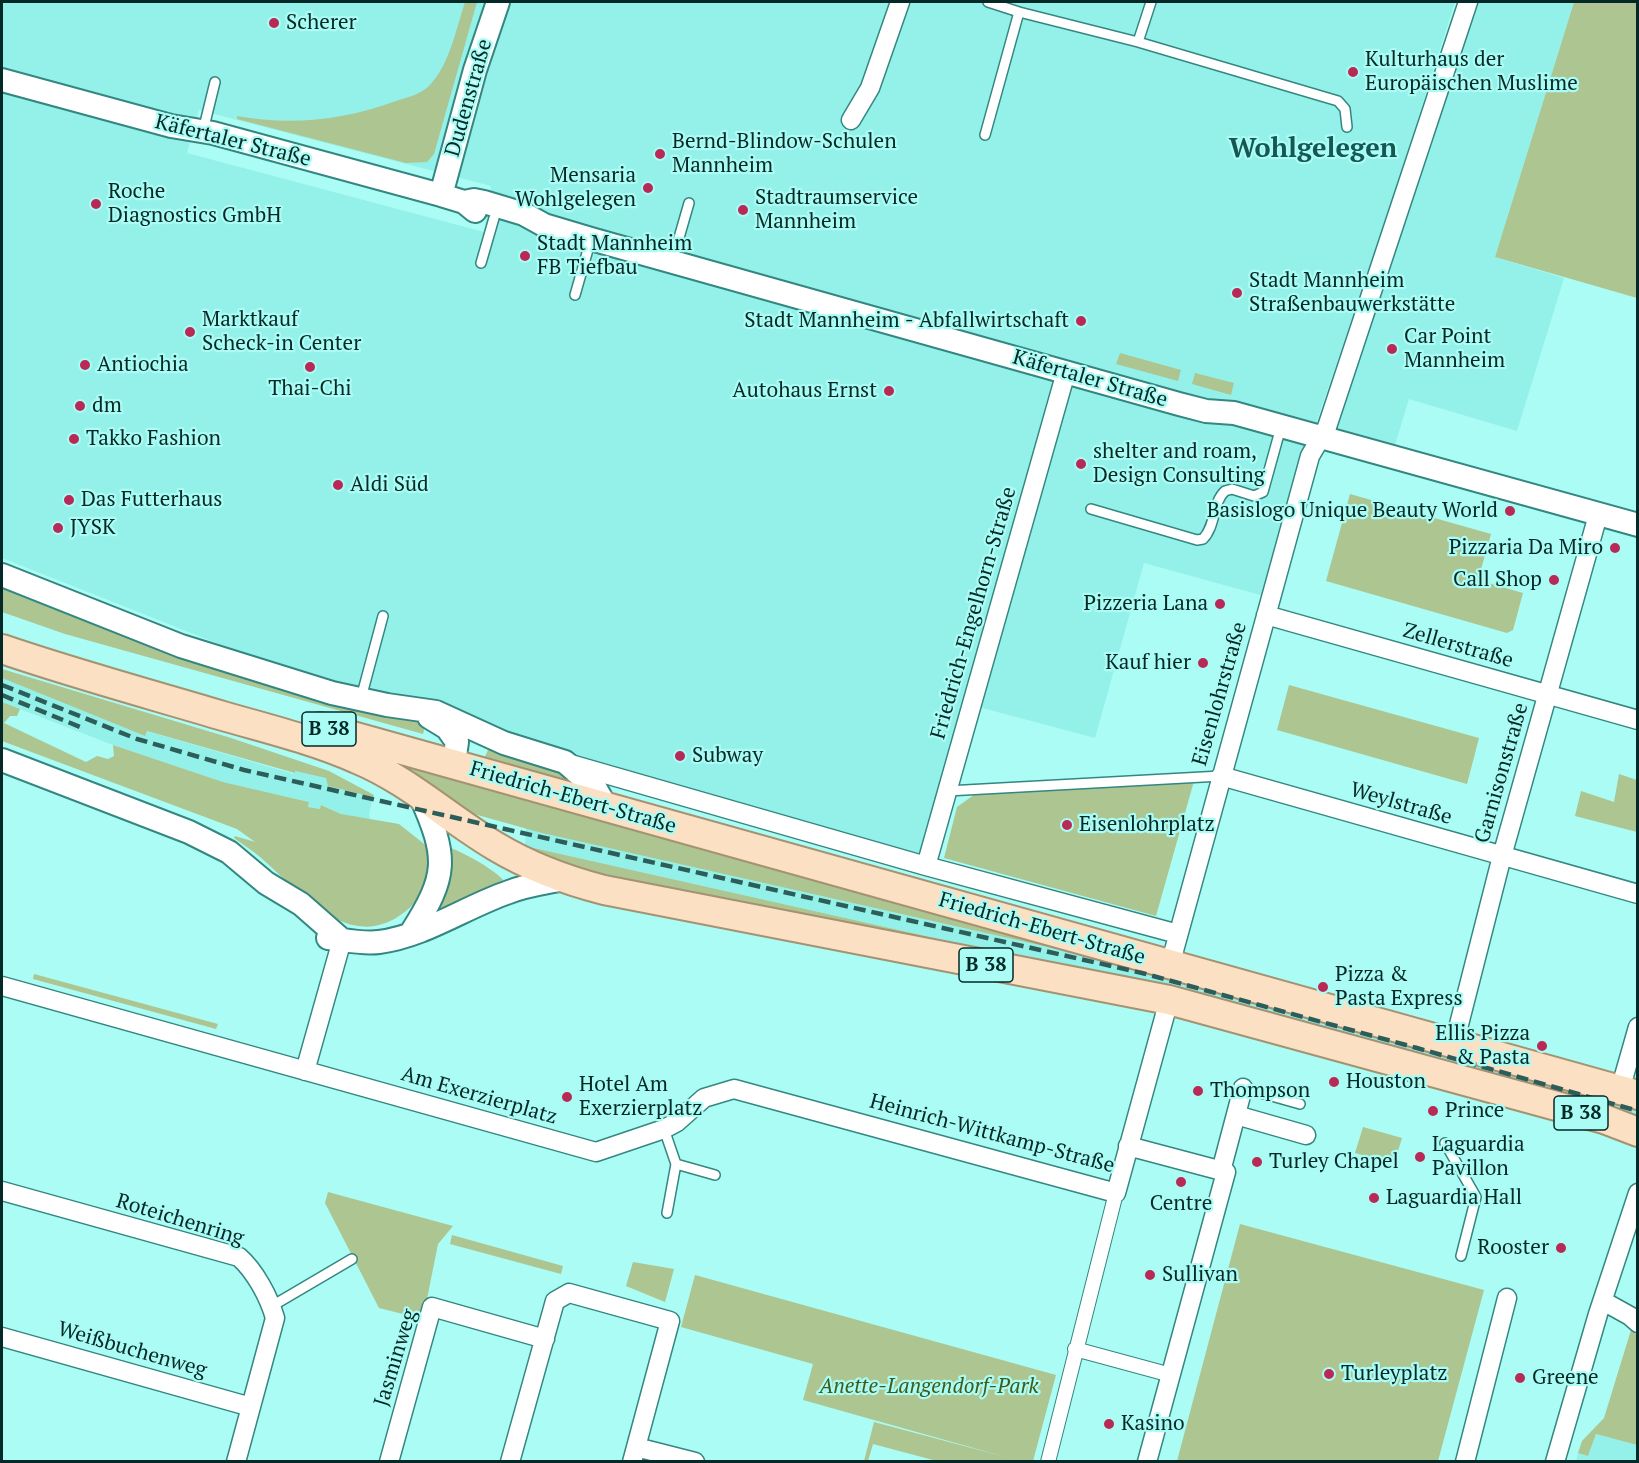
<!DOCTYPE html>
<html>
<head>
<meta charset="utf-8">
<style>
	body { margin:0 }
	#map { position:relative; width:1639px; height:1463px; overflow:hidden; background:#aafcf4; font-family:"PT Serif",serif }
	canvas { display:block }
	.frame { position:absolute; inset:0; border:3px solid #052927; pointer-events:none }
</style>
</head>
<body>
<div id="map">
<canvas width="1639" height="1463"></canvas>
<div class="frame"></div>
</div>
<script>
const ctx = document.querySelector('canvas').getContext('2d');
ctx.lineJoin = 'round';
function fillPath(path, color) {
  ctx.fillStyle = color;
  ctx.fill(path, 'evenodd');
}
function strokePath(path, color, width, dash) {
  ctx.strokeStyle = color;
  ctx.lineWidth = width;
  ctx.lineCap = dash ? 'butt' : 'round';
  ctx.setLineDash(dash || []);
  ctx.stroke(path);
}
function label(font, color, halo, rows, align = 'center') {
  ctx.font = font + ' "PT Serif",serif';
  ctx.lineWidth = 4.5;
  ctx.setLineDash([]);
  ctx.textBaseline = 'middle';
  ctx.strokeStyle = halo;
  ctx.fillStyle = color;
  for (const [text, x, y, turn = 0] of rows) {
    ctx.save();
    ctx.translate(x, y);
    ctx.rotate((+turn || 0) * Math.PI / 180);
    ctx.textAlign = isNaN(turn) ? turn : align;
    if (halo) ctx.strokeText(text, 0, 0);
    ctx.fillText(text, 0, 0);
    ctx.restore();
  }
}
const built = new Path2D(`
	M2,2h1453l-69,217 -78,228 -44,149 -120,-33 -49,175 -116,-31 -54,152 -417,-124 -64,-28 -39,-11 -103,-19 -300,-119zM199,110l292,76 -7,46 -297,-79z
	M1477,2h97l-79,255 69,21 -47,153 -108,-32 -15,49 -60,-15z
	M2,678l143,58 1,-5 148,43 1,-3 32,7 1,8 45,11 -4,17 1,6 -29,-6 -19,-9 -2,4 -12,-2 1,-5 -86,-20 -110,-37 -111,-43z
	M526,827l16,6 590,133 505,142v17l-498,-141 -614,-138z
	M1596,1434l41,11v16l-61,1 2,-9 10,3z`);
const green = new Path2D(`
	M465,2h12l-43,152 -7,8 -21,1 -169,-44v-3c53,10 108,4 159,-15 10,-3 25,-7 33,-15 21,-22 27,-57 36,-84z
	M1574,2h63v296l-142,-41z
	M1120,353l61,17 -3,11 -62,-17z
	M1195,373l39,10 -3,12 -39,-11z
	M1350,494l141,40 -13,46 45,13 -10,37 -6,3 -181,-52z
	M2,589l141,55 75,24 208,54 -3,12 -358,-100 -63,-22z
	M2,669l229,69 98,33 45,24 -1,2 -45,-11 -2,-8 -31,-7v2l-148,-42 -2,5 -143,-58z
	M1289,685l190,53 -12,46 -190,-54z
	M2,702l18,7 -3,7h-7l-6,7 82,39 11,-6 11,3 6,-3 -1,-11 110,37 86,20 -1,5 12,2 1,-4 20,9 58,10 34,27c1,22 -9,46 -27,60 -57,46 -107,-21 -146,-54 -8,-7 -18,-13 -26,-19l1,-2 20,6 -18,-13 -235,-88z
	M490,745l23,14 46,13 16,13 -90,-28z
	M388,757l26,7 14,9 16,-1 688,194 -590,-133 -86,-24z
	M1619,774l18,6v52l-62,-16 6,-25 33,11z
	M1194,781l-38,135 -212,-58 13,-51 21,-15z
	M525,846l614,138 -517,-99 -97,-35z
	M448,847c15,5 48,23 58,36l-60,28 -8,-6z
	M34,974l184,50 -2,5 -183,-50z
	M1363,1127l39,11 -8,26 -39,-11z
	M328,1192l125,34 -15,18 -15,75 -44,-11 -54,-105z
	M1240,1224l244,66 -46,171h-261z
	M452,1235l111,31 -2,8 -111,-30z
	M633,1262l41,7 -9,33 -39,-16z
	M695,1275l361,100 -23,86 -64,1 -7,-2v1h-29v-1l-60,-16 -5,17h-4l10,-39 135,36 -206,-58 10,-36 -132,-37z
	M1631,1330l6,5 -1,12 2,2 -1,96 -41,-11 -8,22 -10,-3 4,-12 22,-23z`);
const service = new Path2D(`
	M988,2l31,10
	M1151,2l-13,40 200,59 7,8 2,18
	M203,131l12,-49
	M985,135l34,-123 119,30
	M672,262l17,-59
	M481,263l13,-45
	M575,295l16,-56
	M1091,509l106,31 6,-1c13,-13 9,-36 22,-48l7,-2 22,7 9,-4 18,-65
	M361,698l22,-82
	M947,791l274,-15
	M1243,1088l57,16
	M664,1129l12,35 -9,49
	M1445,1143l31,54 -15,59
	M676,1164l39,11
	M272,1306l80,-47`);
const pedestrian = new Path2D(`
	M1075,1349l96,26
	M1048,1462l68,-269`);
const minor = new Path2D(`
	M851,120l19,-32 30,-86
	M1266,615l372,105
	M567,763l359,103 252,68
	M1221,776l417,118
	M926,866l140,-494
	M1170,965l140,-509 17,-29 141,-425
	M2,986l594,166 68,-23 13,-7 27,-24 30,-9 382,104 53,-193
	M1454,1044l48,-188 96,-341
	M305,1071l37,-131
	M1620,1090l18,-63
	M1236,1115l70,20
	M1128,1146l98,26 -79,290
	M1221,1171l22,-83
	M2,1191l237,66c16,14 30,40 36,61l-39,144
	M1603,1301l27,15 8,7
	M2,1337l249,70
	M636,1447l59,15
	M389,1462l43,-155 113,32
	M510,1462l45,-161 14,-8 101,28 -38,141
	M1465,1462l42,-164
	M1555,1462l43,-148 40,-121`);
const tertiary = new Path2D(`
	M2,80l169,46 42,7 228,62 23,7 11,9
	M441,195l34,-125 23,-68
	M464,202l10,-2 10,2 40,12 20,11 47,14 588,165 27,7 28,2 404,112
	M2,575l179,71 151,47 55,12 49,7 68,31 61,19 31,27 10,18
	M429,717l18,11 10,14 -2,14 -9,6
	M2,760l187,72 40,20 37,31 35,21 41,36
	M411,933c37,-58 37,-75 9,-138
	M328,938c17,2 34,6 51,4 46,-6 86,-35 130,-50 17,-7 36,-9 54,-13`);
const primary = new Path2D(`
	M2,649c73,25 147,45 221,67 45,13 91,24 134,43 51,21 91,59 138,87 35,21 70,34 109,44l565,110 435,119 34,13
	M320,727l1318,368`);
const rail = new Path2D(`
	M2,685l135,54 107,31 898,203 275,75 221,63
	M2,695l83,34`);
const markers = [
	[274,23,6,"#b92955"],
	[1353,72,6,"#b92955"],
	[660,154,6,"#b92955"],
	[648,188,6,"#b92955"],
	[96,204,6,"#b92955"],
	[743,210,6,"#b92955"],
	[525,256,6,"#b92955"],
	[1237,293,6,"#b92955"],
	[1081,321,6,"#b92955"],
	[190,332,6,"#b92955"],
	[1392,349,6,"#b92955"],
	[85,365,6,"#b92955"],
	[310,367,6,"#b92955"],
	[889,391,6,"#b92955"],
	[80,406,6,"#b92955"],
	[74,439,6,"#b92955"],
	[1081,464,6,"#b92955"],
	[338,485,6,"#b92955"],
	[69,500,6,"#b92955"],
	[1510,511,6,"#b92955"],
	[58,528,6,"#b92955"],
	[1615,548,6,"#b92955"],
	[1554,580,6,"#b92955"],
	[1220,604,6,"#b92955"],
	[1203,663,6,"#b92955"],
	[680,756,6,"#b92955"],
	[1067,825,6,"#b92955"],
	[1323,987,6,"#b92955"],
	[1542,1046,6,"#b92955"],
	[1334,1082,6,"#b92955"],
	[1198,1091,6,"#b92955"],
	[567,1097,6,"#b92955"],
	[1433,1111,6,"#b92955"],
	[1420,1157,6,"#b92955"],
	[1257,1162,6,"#b92955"],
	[1181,1182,6,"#b92955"],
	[1374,1198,6,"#b92955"],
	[1561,1248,6,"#b92955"],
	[1150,1275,6,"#b92955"],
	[1329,1374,6,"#b92955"],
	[1520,1378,6,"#b92955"],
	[1109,1424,6,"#b92955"]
];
const shields = [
	[329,729,54],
	[986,965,54],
	[1581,1113,54]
];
const shieldNames = [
	["B 38",329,729],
	["B 38",986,965],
	["B 38",1581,1113]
];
const poiNames = [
	["Scherer",286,23],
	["Kulturhaus der",1365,60],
	["Europäischen Muslime",1365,84],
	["Bernd-Blindow-Schulen",672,142],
	["Mannheim",672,166],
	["Mensaria",636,176,"right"],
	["Wohlgelegen",636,200,"right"],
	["Roche",108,192],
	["Diagnostics GmbH",108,216],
	["Stadtraumservice",755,198],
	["Mannheim",755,222],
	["Stadt Mannheim",537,244],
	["FB Tiefbau",537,268],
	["Stadt Mannheim",1249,281],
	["Straßenbauwerkstätte",1249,305],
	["Marktkauf",202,320],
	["Scheck-in Center",202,344],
	["Stadt Mannheim - Abfallwirtschaft",1069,321,"right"],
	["Car Point",1404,337],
	["Mannheim",1404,361],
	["Antiochia",97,365],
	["Thai-Chi",310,389,"center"],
	["Autohaus Ernst",877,391,"right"],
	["dm",92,406],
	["Takko Fashion",86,439],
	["shelter and roam,",1093,452],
	["Design Consulting",1093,476],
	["Aldi Süd",350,485],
	["Das Futterhaus",81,500],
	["Basislogo Unique Beauty World",1498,511,"right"],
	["JYSK",70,528],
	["Pizzaria Da Miro",1603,548,"right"],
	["Call Shop",1542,580,"right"],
	["Pizzeria Lana",1208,604,"right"],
	["Kauf hier",1191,663,"right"],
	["Subway",692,756],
	["Eisenlohrplatz",1079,825],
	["Pizza &",1335,975],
	["Pasta Express",1335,999],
	["Ellis Pizza",1530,1034,"right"],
	["& Pasta",1530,1058,"right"],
	["Houston",1346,1082],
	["Hotel Am",579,1085],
	["Exerzierplatz",579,1109],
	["Thompson",1210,1091],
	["Prince",1445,1111],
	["Laguardia",1432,1145],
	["Pavillon",1432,1169],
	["Turley Chapel",1269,1162],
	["Laguardia Hall",1386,1198],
	["Centre",1181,1204,"center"],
	["Rooster",1549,1248,"right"],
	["Sullivan",1162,1275],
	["Turleyplatz",1341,1374],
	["Greene",1532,1378],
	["Kasino",1121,1424]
];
const streetNames = [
	["Dudenstraße",469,98,-74],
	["Käfertaler Straße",233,141,14],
	["Käfertaler Straße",1090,379,16],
	["Friedrich-Engelhorn-Straße",974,613,-74],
	["Zellerstraße",1458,646,16],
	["Eisenlohrstraße",1220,694,-74],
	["Garnisonstraße",1502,773,-74],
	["Friedrich-Ebert-Straße",573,798,16],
	["Weylstraße",1401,804,16],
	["Friedrich-Ebert-Straße",1042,929,16],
	["Am Exerzierplatz",479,1096,16],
	["Heinrich-Wittkamp-Straße",992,1134,15],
	["Roteichenring",180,1220,17],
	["Weißbuchenweg",132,1350,16],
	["Jasminweg",396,1358,-73]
];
const parkNames = [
	["Anette-Langendorf-Park",929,1387]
];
const districtNames = [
	["Wohlgelegen",1313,149]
];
fillPath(built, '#94f1e9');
fillPath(green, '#acc591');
strokePath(service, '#348781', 12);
strokePath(pedestrian, '#348781', 16);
strokePath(minor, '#348781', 21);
strokePath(tertiary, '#348781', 26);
strokePath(primary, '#a49372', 32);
strokePath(service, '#fff', 9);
strokePath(pedestrian, '#fff', 14);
strokePath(minor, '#fff', 18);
strokePath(tertiary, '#fff', 22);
strokePath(primary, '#fce0c3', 28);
strokePath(rail, '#2d5d59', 4.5, [12, 6]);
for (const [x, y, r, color] of markers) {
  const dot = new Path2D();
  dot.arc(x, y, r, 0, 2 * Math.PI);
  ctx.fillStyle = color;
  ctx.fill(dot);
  strokePath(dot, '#aafcf4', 2);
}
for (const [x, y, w] of shields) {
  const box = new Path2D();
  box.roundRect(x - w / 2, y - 17, w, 34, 4.5);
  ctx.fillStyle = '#aafcf4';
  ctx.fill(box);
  strokePath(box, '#052927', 1.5);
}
label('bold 20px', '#052927', null, shieldNames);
label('21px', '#052927', '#aafcf4', poiNames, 'left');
label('21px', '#052927', '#aafcf4', streetNames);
label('italic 21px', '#415a19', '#aafcf4', parkNames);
label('bold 27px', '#155753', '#aafcf4', districtNames);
</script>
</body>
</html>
